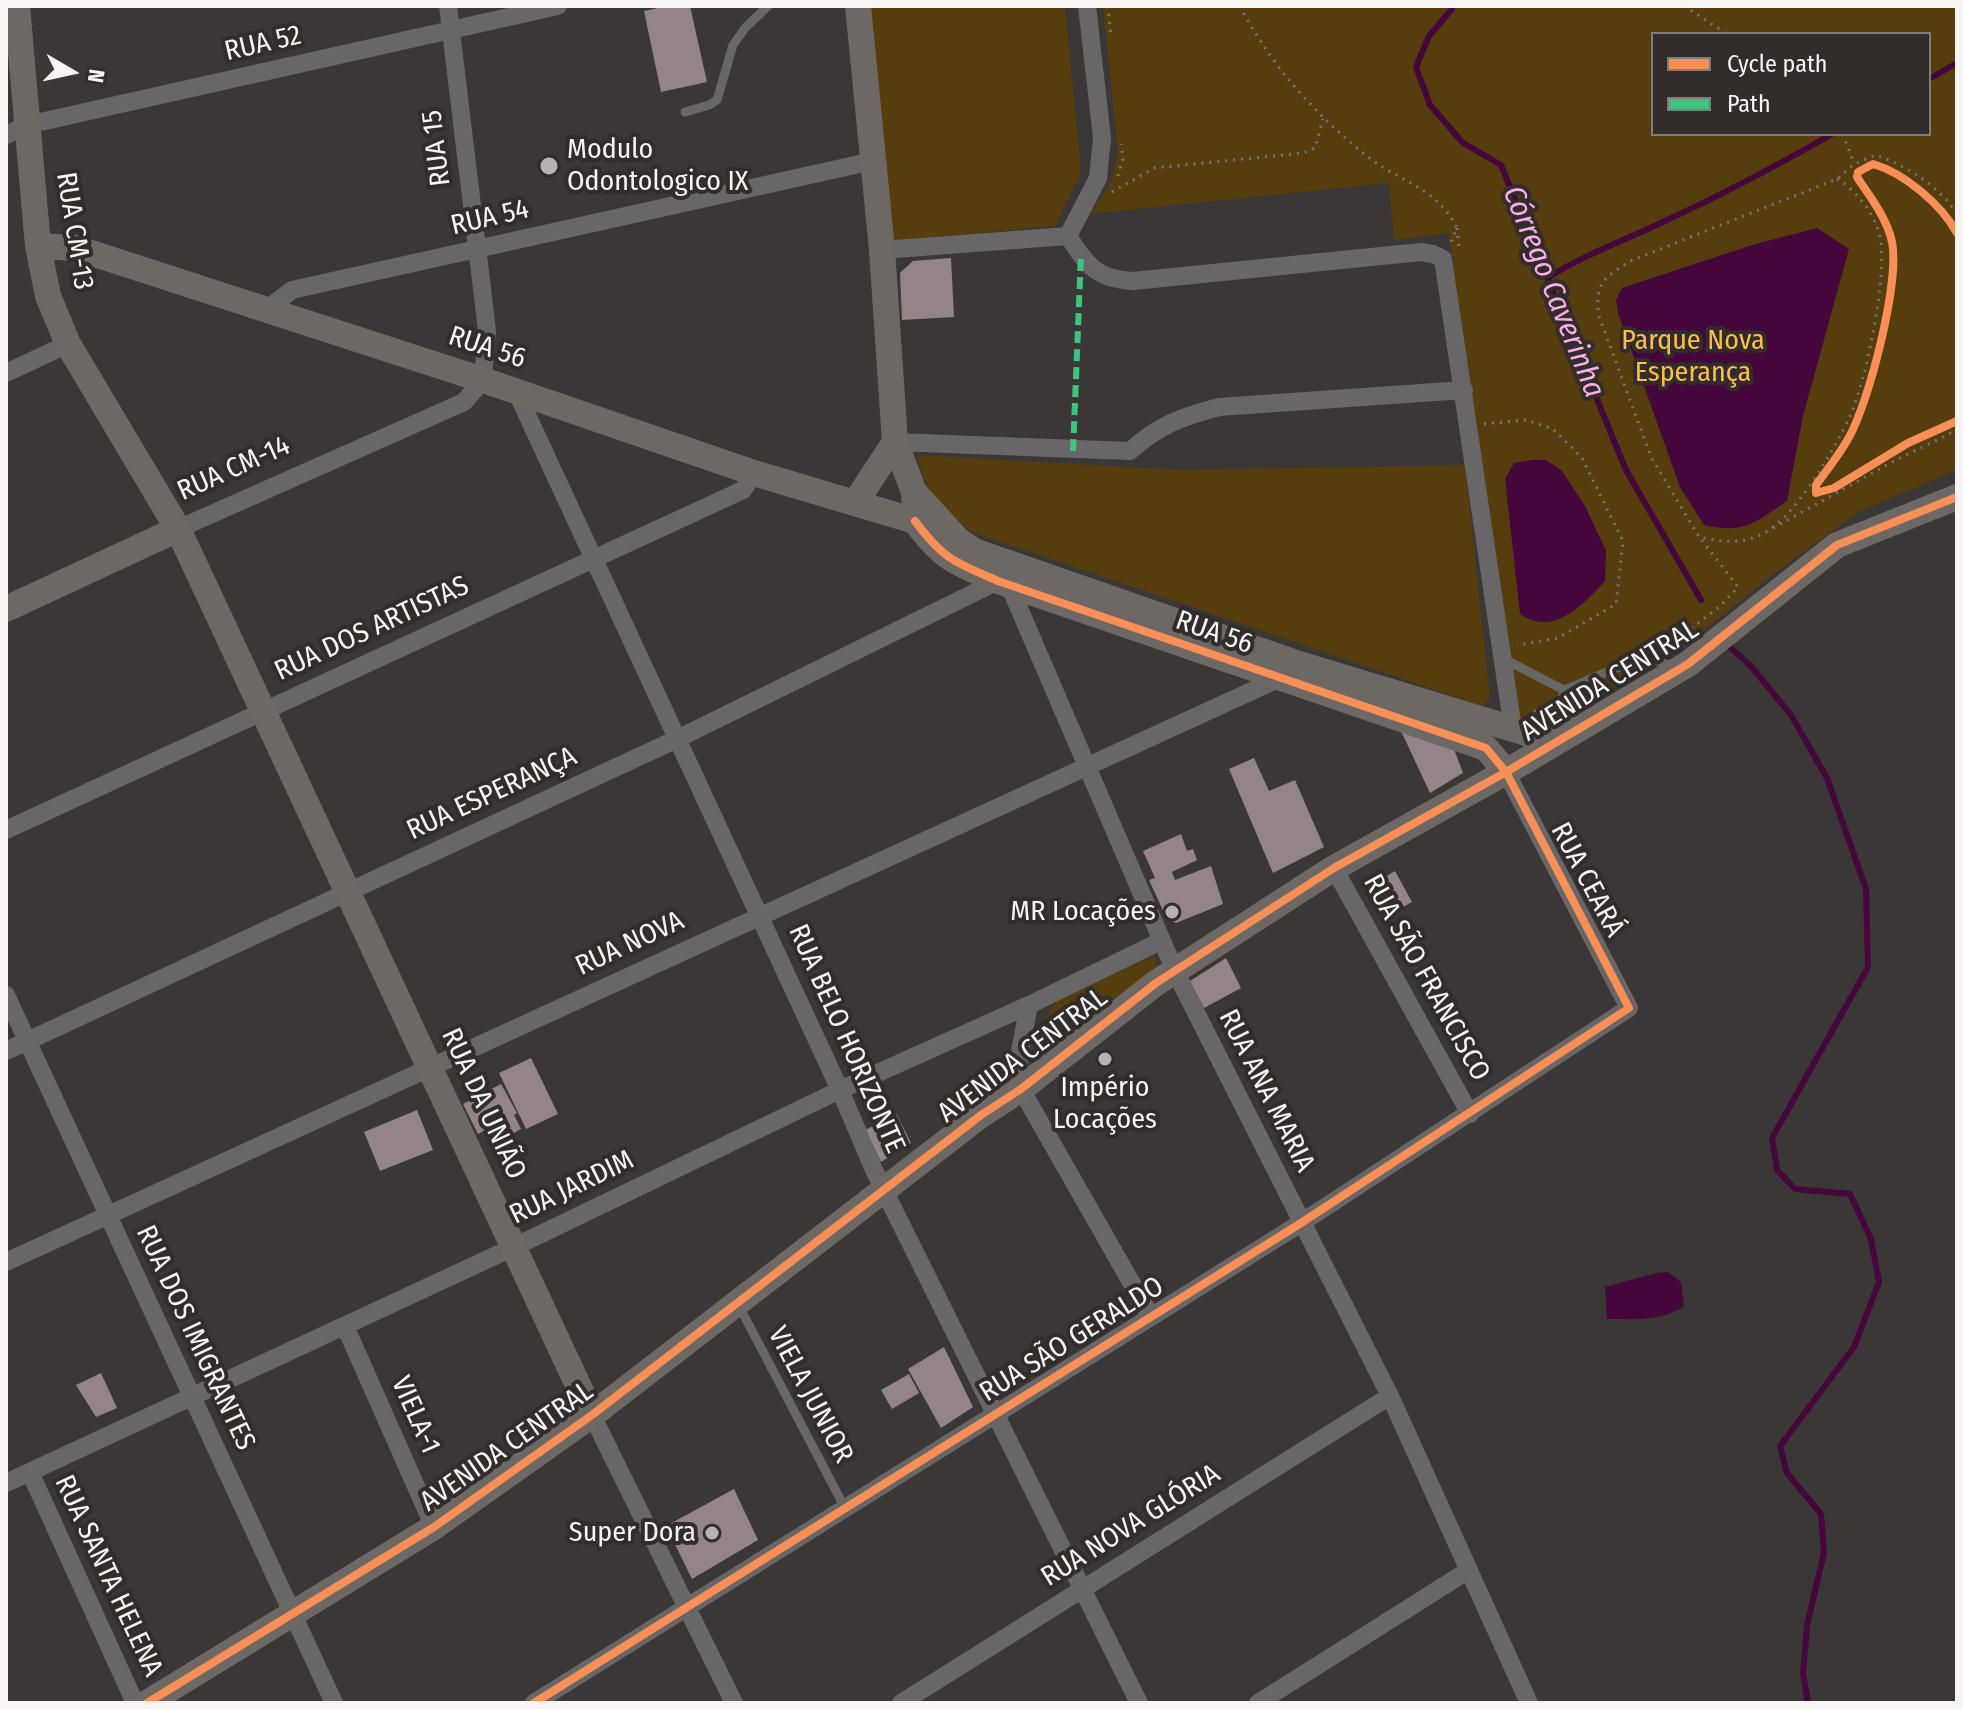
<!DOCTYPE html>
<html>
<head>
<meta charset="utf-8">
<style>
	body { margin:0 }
	#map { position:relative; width:1963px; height:1709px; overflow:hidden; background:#3b3736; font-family:"Fira Sans Condensed",sans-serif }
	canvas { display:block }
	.frame { position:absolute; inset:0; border:8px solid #f8f4f3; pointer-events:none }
	.legend { position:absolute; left:1651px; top:32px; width:280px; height:104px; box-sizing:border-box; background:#322c2b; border:2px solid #817c7b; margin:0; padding:10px 14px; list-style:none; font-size:24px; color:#f8f4f3 }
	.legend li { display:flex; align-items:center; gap:16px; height:40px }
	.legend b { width:40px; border:2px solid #817c7b }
	.north { position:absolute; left:32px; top:32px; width:80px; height:80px; -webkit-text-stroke:6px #322c2b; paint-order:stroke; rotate:99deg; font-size:22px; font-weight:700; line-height:32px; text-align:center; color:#f8f4f3 }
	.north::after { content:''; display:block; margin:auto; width:28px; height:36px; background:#f8f4f3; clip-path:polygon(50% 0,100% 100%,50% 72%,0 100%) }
</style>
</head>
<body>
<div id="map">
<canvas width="1963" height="1709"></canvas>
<div class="frame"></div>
<ul class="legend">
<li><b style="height:10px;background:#f78f57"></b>Cycle path</li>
<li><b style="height:10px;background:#40c37c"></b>Path</li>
</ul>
<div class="north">N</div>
</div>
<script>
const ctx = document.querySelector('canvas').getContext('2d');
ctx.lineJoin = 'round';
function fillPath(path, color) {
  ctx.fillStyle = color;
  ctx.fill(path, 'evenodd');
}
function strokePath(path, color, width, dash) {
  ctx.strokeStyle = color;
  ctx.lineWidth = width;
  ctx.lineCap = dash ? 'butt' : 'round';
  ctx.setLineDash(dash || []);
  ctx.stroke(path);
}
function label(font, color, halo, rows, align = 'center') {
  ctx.font = font + ' "Fira Sans Condensed",sans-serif';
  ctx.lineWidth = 8;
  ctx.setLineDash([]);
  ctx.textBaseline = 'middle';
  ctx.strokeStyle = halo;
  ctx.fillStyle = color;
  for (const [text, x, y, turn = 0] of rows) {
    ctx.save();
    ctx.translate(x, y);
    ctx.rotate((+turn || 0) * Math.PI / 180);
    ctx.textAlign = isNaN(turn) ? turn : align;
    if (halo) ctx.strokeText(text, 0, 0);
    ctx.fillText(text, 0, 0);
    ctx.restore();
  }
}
const green = new Path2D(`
	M863,6h202l16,167 -26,53 -170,16z
	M1103,6h854v464l-99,42 -86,63 -89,72 -112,64 -56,10 -66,-488 -55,7 -5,-57 -300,31 22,-30 7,-32zM1653,34h276v100h-276z
	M917,455l264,15 284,-5 25,233 -8,8 -507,-173c-36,-24 -47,-35 -58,-78z
	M1154,956l5,15 -117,71v-17l15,-25z`);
const water = new Path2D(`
	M1817,228l32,21 -46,167 -16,85c-33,22 -42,33 -83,24l-24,-38 -62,-174 -2,-13 6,-12 130,-43z
	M1532,460h14l16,11 23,35 21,45 -1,30c-22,24 -52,56 -85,33l-15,-135 9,-16z
	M1668,1272l13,10 3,24c-21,16 -52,13 -77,13l-2,-32 52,-14z`);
const stream = new Path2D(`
	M1452,6v3l-23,27 -13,31 14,38 33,38 38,22 125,305 75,130
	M1929,79l28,-16
	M1549,277c35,-22 74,-36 112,-54 58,-27 116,-57 171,-89
	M1726,644l24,21 41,50 36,63 39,111 2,78 -96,171 5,32 18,19 55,5 21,45 8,43 -25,65 -74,99 7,27 34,41 3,39 -17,72 -4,49 5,29`);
const building = new Path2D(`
	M667,6h23l17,76 -46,10 -17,-81z
	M951,258l3,59 -52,3 -2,-47 13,-12z
	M1401,731l53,18 9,24 -33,20z
	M1254,758l15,33 26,-11 29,67 -51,26 -44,-104z
	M1181,834l6,17 6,-2 4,11 -25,12 3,8 36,-14 12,38 -47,19 -10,-6 -17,-37 6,-2 -12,-27z
	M1395,871l17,31 -18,10 -17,-30z
	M1226,958l15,30 -37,20 -14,-27z
	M531,1058l27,56 -32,15 -27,-56z
	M501,1084l16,29 -3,2 7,14 -24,13 -8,-14 -11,6 -15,-30z
	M417,1110l16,40 -53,21 -16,-39z
	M897,1115l14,28 -30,19 -16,-32z
	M944,1347l29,60 -32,21 -33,-59z
	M101,1373l16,35 -21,9 -20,-32z
	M909,1374l10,19 -27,16 -11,-19z
	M734,1489l24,51 -66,39 -26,-53z`);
const path = new Path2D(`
	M1108,6l3,31
	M1240,6c30,58 76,110 127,150 32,26 70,31 90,72l-7,16
	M1684,6l43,28
	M1843,134l11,30
	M1118,176l5,-17 -2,-15
	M1837,179c20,12 38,35 43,58 8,37 -14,145 -30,179 -15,33 -55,101 -86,117 -22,12 -42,9 -65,4l-48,-80 -52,-141c-5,-33 5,-38 31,-55l207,-82 17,-15 22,-9c31,11 64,32 81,59
	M1112,192l42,-24 149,-15 12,-5 8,-29
	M1457,228l2,20
	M1484,424l43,-4 26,9 29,29 41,83 -7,63 -58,34 -41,7
	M1773,528l119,-66 65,-32
	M1666,648l53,-41 19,-20 -38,-49
	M1534,711l16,-3`);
const lane = new Path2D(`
	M685,112l24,-7 8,-5 16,-55 12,-17 23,-22
	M1504,659l60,31
	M1568,732c-8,-16 -8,-25 -4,-42 25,-9 67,-33 93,-29 6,1 13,5 18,7
	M739,1306l106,202`);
const street = new Path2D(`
	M6,135l21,-10 531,-119
	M1068,236l30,-58 4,-40 -15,-132
	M882,250l186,-14c19,29 28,43 65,45l288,-29 12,2 10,5 70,470
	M266,310l26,-20 581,-129
	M6,373l62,-29
	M516,391l324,699 34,80 265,533
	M895,442l235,9c29,-26 51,-34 89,-44l245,-17
	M178,529l286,-127 19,-22 4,-50 -39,-324
	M1009,585l166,386 215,425 139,307
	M6,830l737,-340 11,-17
	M1334,868l136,246
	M6,995l328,708
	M1029,1005l-10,51 2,33 130,228
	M6,1051l671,-312 321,-158
	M6,1262l1272,-583
	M345,1326l89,201
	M592,1415l142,288
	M30,1472l105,231
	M6,1483l508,-236 326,-157 189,-85 132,-64
	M534,1703l767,-480 328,-215 -123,-236
	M901,1703l489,-307
	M1258,1703l211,-133`);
const secondary = new Path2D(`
	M17,6l21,240 10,50 20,48 110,185 414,886
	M858,6l24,244 13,192 19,50 1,17
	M38,246l38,2 407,132 271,93 161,48 19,-7
	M914,492l44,48 16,11 325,113 257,78
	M855,503l40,-61
	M915,521c29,39 40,41 83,60l488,167 20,24
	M6,609l172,-80
	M147,1703l287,-176 158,-112 389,-300 40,-26 135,-106 178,-115 172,-96 182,-108 149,-119 120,-48`);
const quiet = new Path2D(`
	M1073,451l8,-196`);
const cycleway = new Path2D(`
	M1957,233c-16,-29 -53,-60 -84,-69l-15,8 -1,5c13,20 30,41 35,65 8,40 -23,161 -44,197 -9,16 -21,31 -32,46v8l18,-5 74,-45 49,-22
	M147,1703l287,-176 158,-112 389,-300 40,-26 135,-106 178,-115 172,-96 182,-108 149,-119 120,-48
	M534,1703l767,-480 328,-215 -123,-236 -20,-24 -488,-167c-43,-19 -54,-21 -83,-60`);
const markers = [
	[549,166,10,"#b6b2b1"],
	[1172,912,8,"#b6b2b1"],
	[1105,1059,8,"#b6b2b1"],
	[712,1533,8,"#b6b2b1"]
];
const streetNames = [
	["RUA 52",263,44,-13],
	["RUA 15",437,148,-97],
	["RUA 54",490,218,-13],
	["RUA CM-13",74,231,81],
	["RUA 56",487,348,18],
	["RUA CM-14",234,469,-24],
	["RUA DOS ARTISTAS",372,629,-25],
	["RUA 56",1214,633,19],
	["AVENIDA CENTRAL",1610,681,-32],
	["RUA ESPERANÇA",492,794,-25],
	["RUA CEARÁ",1587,880,62],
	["RUA NOVA",630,944,-25],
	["RUA SÃO FRANCISCO",1426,978,61],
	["RUA BELO HORIZONTE",846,1039,66],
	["AVENIDA CENTRAL",1023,1056,-37],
	["RUA ANA MARIA",1266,1091,63],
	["RUA DA UNIÃO",483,1104,65],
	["RUA JARDIM",572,1188,-26],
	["RUA DOS IMIGRANTES",195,1338,65],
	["RUA SÃO GERALDO",1072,1340,-32],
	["VIELA JUNIOR",810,1395,62],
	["VIELA-1",415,1415,66],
	["AVENIDA CENTRAL",507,1447,-35],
	["RUA NOVA GLÓRIA",1131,1526,-32],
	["RUA SANTA HELENA",108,1576,65]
];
const poiNames = [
	["Modulo",567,150,"left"],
	["Odontologico IX",567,182,"left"],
	["MR Locações",1156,912],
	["Império",1105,1088,"center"],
	["Locações",1105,1120,"center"],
	["Super Dora",696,1533]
];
const parkNames = [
	["Parque Nova",1693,341],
	["Esperança",1693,373]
];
const waterNames = [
	["Córrego Caverinha",1553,292,68]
];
fillPath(green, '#553d0e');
fillPath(water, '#44063b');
strokePath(stream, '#44063b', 6);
fillPath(building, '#958487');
strokePath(path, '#767373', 3, [2, 6]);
strokePath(lane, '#686666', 9);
strokePath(street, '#686666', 18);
strokePath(secondary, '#6e6865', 26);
strokePath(quiet, '#40c37c', 6, [12, 6]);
strokePath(cycleway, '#f78f57', 8);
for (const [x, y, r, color] of markers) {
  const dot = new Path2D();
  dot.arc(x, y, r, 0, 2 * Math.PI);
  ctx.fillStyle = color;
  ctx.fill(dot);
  strokePath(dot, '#322c2b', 3);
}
label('28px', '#f8f4f3', '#322c2b', streetNames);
label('28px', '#f8f4f3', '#322c2b', poiNames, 'right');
label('28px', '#febe4a', '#322c2b', parkNames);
label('italic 30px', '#fcaee9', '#322c2b', waterNames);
</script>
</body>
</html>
